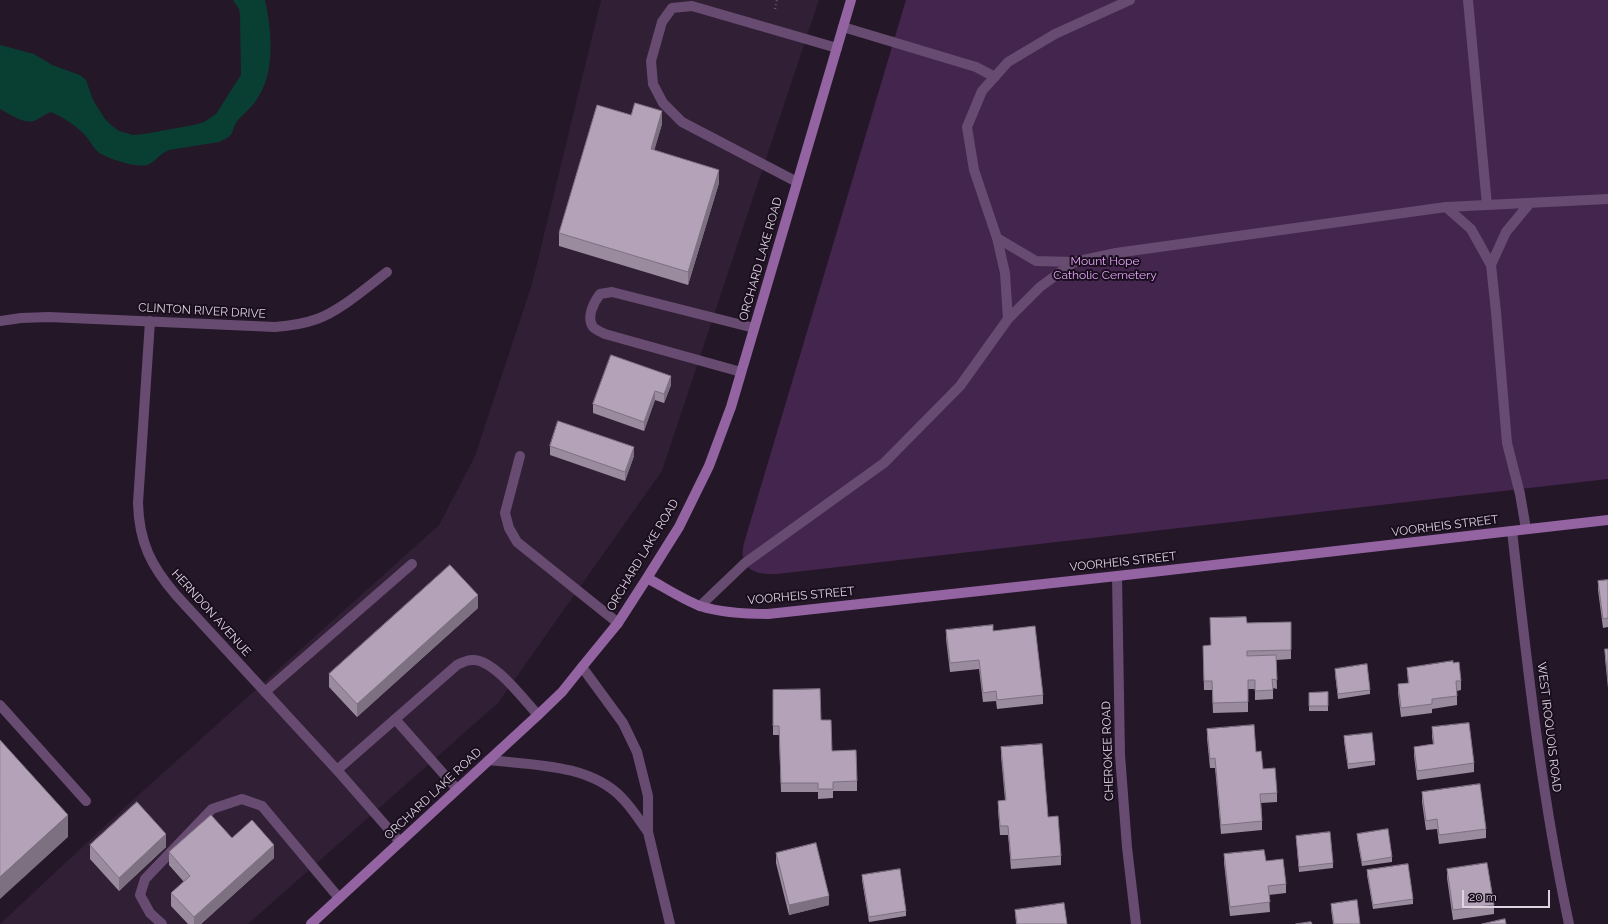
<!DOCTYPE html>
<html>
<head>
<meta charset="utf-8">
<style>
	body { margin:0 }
	#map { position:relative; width:1608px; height:924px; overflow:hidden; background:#241728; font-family:Raleway,sans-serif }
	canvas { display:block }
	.scale { position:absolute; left:1462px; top:890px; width:88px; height:18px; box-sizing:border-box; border:2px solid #ded5e1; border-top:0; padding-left:5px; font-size:12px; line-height:14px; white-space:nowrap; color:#ded5e1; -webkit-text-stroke:3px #1a0e1e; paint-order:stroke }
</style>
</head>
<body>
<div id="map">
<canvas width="1608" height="924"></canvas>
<div class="scale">20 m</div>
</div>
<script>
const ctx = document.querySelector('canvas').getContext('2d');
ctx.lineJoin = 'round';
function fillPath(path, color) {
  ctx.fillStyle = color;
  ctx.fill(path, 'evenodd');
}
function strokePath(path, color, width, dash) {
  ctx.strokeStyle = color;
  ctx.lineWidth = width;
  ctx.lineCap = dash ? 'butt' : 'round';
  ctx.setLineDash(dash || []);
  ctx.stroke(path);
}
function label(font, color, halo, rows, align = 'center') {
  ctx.font = font + ' Raleway,sans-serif';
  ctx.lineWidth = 4;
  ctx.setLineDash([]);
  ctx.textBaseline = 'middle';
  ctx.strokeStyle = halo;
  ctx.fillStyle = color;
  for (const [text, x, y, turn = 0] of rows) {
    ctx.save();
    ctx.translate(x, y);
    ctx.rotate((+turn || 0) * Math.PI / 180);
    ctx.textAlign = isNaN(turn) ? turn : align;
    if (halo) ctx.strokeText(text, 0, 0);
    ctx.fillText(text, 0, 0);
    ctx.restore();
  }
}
const built = new Path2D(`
	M601,0h218l-157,471 -164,232 -250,221h-248l124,-116 315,-283 36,-69 57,-172z`);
const green = new Path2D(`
	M906,0h702v479l-831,95c-23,1 -39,-5 -33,-31z`);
const water = new Path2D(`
	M233,0h32c7,32 11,74 -10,102 -5,7 -12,12 -17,18 -9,12 0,14 -19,22l-50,8c-10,4 -15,13 -22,15 -10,3 -43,-7 -50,-14 -5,-5 -8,-12 -13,-17 -10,-10 -20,-16 -33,-22 -6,2 -12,7 -17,9 -11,3 -24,-7 -34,-12v-64l34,9 18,11 28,10 6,5 7,20 12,19 6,6 8,6 14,4 11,-1 50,-9 10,-3 12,-8 25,-39 -1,-60 -1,-6z`);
const path = new Path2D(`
	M775,9l2,-9`);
const lane = new Path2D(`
	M1468,0l19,205
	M843,27l133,40 19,10
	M797,182l-115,-60 -19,-19 -10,-19 -2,-23 11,-39 10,-14 20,-2 145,42
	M1446,207l25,22 20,36 5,47 11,131 13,51 6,35
	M997,238l39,23 38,1
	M1491,265l15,-33 24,-29
	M1008,319l-3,-46 -8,-35 -23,-68 -7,-43 15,-36 26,-29 47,-28 75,-34
	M741,372l-136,-38c-4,-2 -9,-4 -12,-7 -7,-10 1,-25 7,-33l12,-2 142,36
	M520,456l-15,57 4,15 8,14 101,81
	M700,606l45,-43 139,-100 76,-77 48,-67 32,-32 34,-25 42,-9 330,-46 162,-8
	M265,692l147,-128
	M0,705l86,96
	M395,719l62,70
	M337,770l120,-105c4,-2 10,-5 15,-5 21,-2 52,40 66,55
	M162,924l-12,-11 -10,-18 5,-16 67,-70 30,-10 20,7 77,92`);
const street = new Path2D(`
	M0,321l21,-3 28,-1 226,10c14,-1 28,-3 42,-8 23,-8 50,-32 70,-47
	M150,321l-12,182c1,39 13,63 38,92l161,175 63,72
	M1512,531c15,132 29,263 57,393
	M1117,576l3,179 7,92 9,77
	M582,667l41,56 14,29 11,44v36l22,92
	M489,760c43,5 101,4 133,38 10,10 18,23 26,34`);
const secondary = new Path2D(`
	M647,578c17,9 35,21 53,28 22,7 46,8 68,8l349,-38 491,-56
	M311,924l227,-209 24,-23 20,-25 36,-44 29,-45 32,-51 30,-61 22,-59 120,-407`);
const wall = new Path2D(`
	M662,124l-8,26 65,33 -31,102 -129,-39v-13z
	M671,385l-7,18 -9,-3 -11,31 -51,-18v-9z
	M550,446l84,10 -9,25 -75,-26z
	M1608,580v47l-5,1 -5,-38v-9z
	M478,608l-121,109 -28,-30v-13z
	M1291,622v37l-15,1 1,29 -4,-1v11l-18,1v-11h-7v23l-35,1 -1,-23h-8l-1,-44 8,-1 36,-22z
	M946,630l47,1 50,64v9l-46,5 -1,-8 -13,1 -4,-33 -29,3 -4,-33z
	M1605,649h3v39l-3,-30z
	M1453,663l8,18v9l-4,1v14l-25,4v4l-31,4 -3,-24v-9l10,-1 -1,-15z
	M1335,669l35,21v4l-32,5 -3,-26z
	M773,690l48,30 11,31 25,30v10h-24v7l-15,1v-7h-37l-2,-57h-6z
	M1328,692v19h-19v-18z
	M1432,727l42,36v9l-57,8 -3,-24v-9l19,-3 -1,-7z
	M1207,729l49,23 7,17 14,24v9l-16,1 1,18v9l-41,4 -6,-66h-5l-3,-30z
	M1344,736l31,25v4l-27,4 -4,-28z
	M1001,747l47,70 13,39v9l-50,4 -3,-34h-8l-2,-25v-9l7,-1 -4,-44z
	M1422,792l64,37v9l-47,6 -2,-15 -11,1 -4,-28z
	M1357,834l35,23v5l-30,4 -5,-28z
	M1296,836l37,27v5l-34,4z
	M232,838l42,20 -73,66h-13l-17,-18v-13l13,-11 -15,-17v-13z
	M90,845l76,2 -47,44 -29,-32z
	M776,853l53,52 -40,10 -13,-52z
	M1224,854l42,7 20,23v9l-17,2 1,17 -40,4 -6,-53z
	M1447,869l47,36v9l-41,6 -6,-42z
	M1367,870l46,29v5l-40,5 -6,-34z
	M862,875l44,36v5l-37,6 -7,-42z
	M1331,904l29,20h-27l-2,-15z
	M1015,910l52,14h-51z`);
const shadedWall = new Path2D(`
	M662,111v13l-11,38v-13z
	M719,170v13l-31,102v-13z
	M671,376v9l-7,18v-9z
	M655,391v9l-11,31v-9z
	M634,447v9l-9,25v-9z
	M478,595v13l-121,109v-13z
	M68,815v22l-68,62v-22z
	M166,834v13l-47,44v-13z
	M274,845v13l-73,66h-7v-7z
	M829,896v9l-40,10v-10z`);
const building = new Path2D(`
	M635,103l27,8 -11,38 68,21 -31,102 -129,-39 38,-128 34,10z
	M611,355l60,21 -7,18 -9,-3 -11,31 -51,-18z
	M558,421l76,26 -9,25 -75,-26z
	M450,565l28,30 -121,109 -28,-30z
	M1608,580v38l-5,1 -5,-38z
	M1246,617l1,6 44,-1v28l-44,1v5l29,-1 1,25 -5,-1 1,11 -18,1v-11h-7v22l-35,1 -1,-22h-8l-1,-35 8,-1 -1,-27z
	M993,625v6l42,-5 8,69 -46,5 -1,-9 -13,2 -4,-33 -29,3 -4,-33z
	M1605,649h3v30z
	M1453,661v2l6,-1 2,19h-5l1,15 -25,3v5l-31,4 -3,-24 11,-1 -2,-15z
	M1367,664l3,26 -32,4 -3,-25z
	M820,689l1,31h10l1,31 24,-1 1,31 -24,1v7h-15v-6h-37l-2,-57h-6v-36z
	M1328,692v14h-19v-13z
	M1469,723l5,40 -57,8 -3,-24 20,-3 -2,-17z
	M1254,725l2,27 5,-1 2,18 12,-1 2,25 -17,1 2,27 -41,4 -6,-67 -5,1 -3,-30z
	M1372,733l3,28 -27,3 -4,-28z
	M0,740l68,75 -68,62z
	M1042,744l6,73 10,-1 3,40 -50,4 -3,-34h-8l-2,-25 8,-1 -5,-53z
	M1480,784l6,45 -47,6 -2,-16 -11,2 -4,-29z
	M137,802l29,32 -47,44 -29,-33z
	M211,815l21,23 20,-18 22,25 -80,72 -23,-24 19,-17 -21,-24z
	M1388,829l4,28 -30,5 -5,-28z
	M1330,832l3,31 -34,4 -3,-31z
	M816,843l13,53 -40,9 -13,-52z
	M1264,850l2,11 17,-2 3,25 -18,2 2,16 -40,5 -6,-53z
	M1487,863l7,42 -41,5 -6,-41z
	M1408,864l5,35 -40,6 -6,-35z
	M900,869l6,42 -37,6 -7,-42z
	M1357,900l3,24h-26l-3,-20z
	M1064,903l3,21h-50l-2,-14z
	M1505,919l1,5h-24z
	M1311,922l1,2h-16z`);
const streetNames = [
	["ORCHARD LAKE ROAD",761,259,-74],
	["CLINTON RIVER DRIVE",202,311,3],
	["VOORHEIS STREET",1445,526,-7],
	["ORCHARD LAKE ROAD",643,555,-59],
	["VOORHEIS STREET",1123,562,-6],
	["VOORHEIS STREET",801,596,-5],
	["HERNDON AVENUE",211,613,48],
	["WEST IROQUOIS ROAD",1549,727,83],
	["CHEROKEE ROAD",1108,751,-92],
	["ORCHARD LAKE ROAD",433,794,-43]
];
const parkNames = [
	["Mount Hope",1105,261],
	["Catholic Cemetery",1105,275]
];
fillPath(built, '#301f35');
fillPath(green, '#44254d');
fillPath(water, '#093f32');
strokePath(path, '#635766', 2.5, [1, 3]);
strokePath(lane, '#684b71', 10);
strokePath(street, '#684b71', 10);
strokePath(secondary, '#9363a2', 10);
fillPath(wall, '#9a8b9e');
fillPath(shadedWall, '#7d7181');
fillPath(building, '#b3a2b8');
strokePath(building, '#7d7181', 1);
label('12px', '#ded5e1', '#1a0e1e', streetNames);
label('12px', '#e3a6f7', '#1a0e1e', parkNames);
</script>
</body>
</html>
